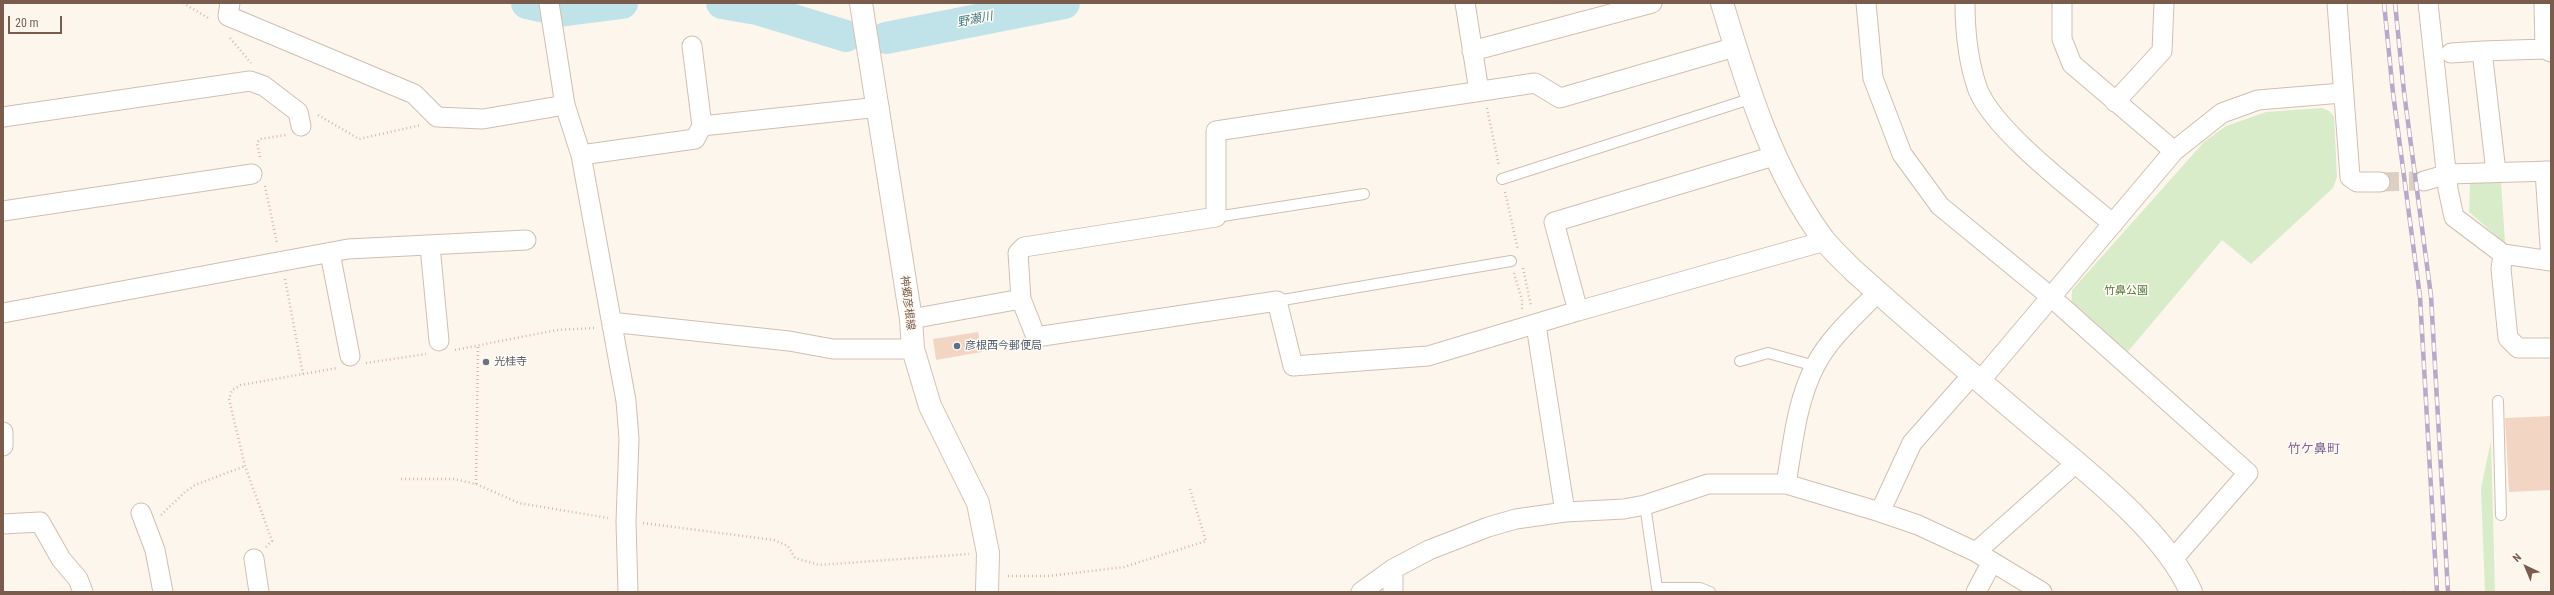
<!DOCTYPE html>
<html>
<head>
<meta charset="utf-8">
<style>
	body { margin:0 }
	#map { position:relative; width:2554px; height:595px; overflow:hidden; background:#fdf6ec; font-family:"Roboto Condensed",sans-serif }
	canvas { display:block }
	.frame { position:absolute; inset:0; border:4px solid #7a5c4d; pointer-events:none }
	.north { position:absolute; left:2506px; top:547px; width:40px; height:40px; -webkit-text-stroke:3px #fffaf3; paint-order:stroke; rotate:316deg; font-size:11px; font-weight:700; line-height:16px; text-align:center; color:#7a5c4d }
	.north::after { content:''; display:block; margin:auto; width:14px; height:18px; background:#7a5c4d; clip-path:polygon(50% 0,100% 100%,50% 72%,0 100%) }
	.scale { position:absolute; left:8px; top:16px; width:54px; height:18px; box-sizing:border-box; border:2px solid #7a5c4d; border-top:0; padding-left:5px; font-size:12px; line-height:14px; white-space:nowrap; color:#7a5c4d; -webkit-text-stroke:3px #fffaf3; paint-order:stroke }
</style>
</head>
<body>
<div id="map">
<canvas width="2554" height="595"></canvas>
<div class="frame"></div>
<div class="north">N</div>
<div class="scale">20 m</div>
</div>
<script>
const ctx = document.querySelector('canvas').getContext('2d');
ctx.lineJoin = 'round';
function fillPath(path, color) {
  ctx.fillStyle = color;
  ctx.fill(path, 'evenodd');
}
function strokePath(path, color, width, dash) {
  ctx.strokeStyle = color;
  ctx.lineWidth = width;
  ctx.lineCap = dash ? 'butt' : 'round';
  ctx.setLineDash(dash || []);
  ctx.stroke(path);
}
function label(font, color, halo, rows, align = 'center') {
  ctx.font = font + ' "Roboto Condensed","Noto Sans JP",sans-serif';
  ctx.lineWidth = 3;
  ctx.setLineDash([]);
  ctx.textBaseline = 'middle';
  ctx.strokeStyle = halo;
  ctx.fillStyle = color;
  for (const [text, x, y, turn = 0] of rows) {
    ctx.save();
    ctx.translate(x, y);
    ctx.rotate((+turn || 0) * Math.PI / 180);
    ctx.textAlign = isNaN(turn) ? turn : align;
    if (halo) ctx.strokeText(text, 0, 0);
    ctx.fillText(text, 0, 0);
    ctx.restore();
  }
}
const green = new Path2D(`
	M2322,108l7,3 5,5 3,61 -4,11 -82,76 -29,-24 -97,115 -54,-48 1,-17 132,-148 22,-16 40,-14z
	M2501,181l4,62 -36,-31 1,-30z
	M2491,441l4,151h-10l-4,-104z`);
const river = new Path2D(`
	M527,3l14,3
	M722,3l35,6 89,27
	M559,11l63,-8
	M886,38l178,-35`);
const building = new Path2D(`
	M978,332l4,20 -46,8 -3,-21z
	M2551,416v74l-42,2 -4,-74z`);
const streetTunnel = new Path2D(`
	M2380,182l44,-1`);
const path = new Path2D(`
	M183,3l27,16
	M230,38l21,25
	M1487,108l12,58
	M318,115l41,24 62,-14
	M260,157l-3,-14 3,-4 26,-4
	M265,186l12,57
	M1505,192l13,58
	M1523,268l8,38
	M1514,273l8,27v9
	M285,279l18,95
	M455,350l102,-20 37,-2
	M366,363l60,-9
	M401,479h53l22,5 43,19 89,15
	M476,484l2,-138
	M161,515l24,-23 10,-7 50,-19
	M643,523l131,17 14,6 7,12 24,7 150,-11
	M266,547l6,-6 -27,-75 -16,-67 3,-9 9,-5 96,-17
	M1008,576h41l75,-9 82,-26 -16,-52
	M2405,592l1,-1`);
const lane = new Path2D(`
	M1502,179l251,-81
	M1216,217l148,-23
	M1277,301l234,-40
	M1740,361l28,-8 47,13
	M2498,401l3,114
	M1645,505l12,83h43l10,4`);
const street = new Path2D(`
	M230,3l-2,13 186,78 23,23 46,2 82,-14
	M549,3l16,102 16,50 45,246 3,38 -3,83 2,70
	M1465,3l14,88
	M1866,3l7,75 29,76 38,52 111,91 197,176 -75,86
	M1965,3c0,29 3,59 13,87 18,43 98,102 135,134
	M2062,3v36l10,25 102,87
	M2337,3l13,174 7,5h23
	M2428,3l20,186 6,28 49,37 48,7
	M2544,3l1,46
	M692,46l10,80
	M1472,51l180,-48
	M2451,53l31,-2
	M2115,102l47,-51 2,-48
	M3,117l247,-36 14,5 34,26 3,14
	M581,155l114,-16 7,-13 177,-19
	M1774,156l-220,66 24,89 247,-70
	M2545,171l6,90
	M2496,172l-14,-121 63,-2 6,3
	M2424,181l24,-7 103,-3
	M3,211l249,-37
	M430,246l9,95
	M330,253l20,103
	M2503,254l-2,15 7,69 10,10h33
	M1021,299l-3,-46 6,-6 192,-30v-86l319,-48 25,15 175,-51
	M3,313l345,-64 178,-9
	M911,319l110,-20 15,38 241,-36 16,65 135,-10 150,-45
	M1536,325l29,187
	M612,326l7,-3 170,18 44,8h80
	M1980,381l194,-230 48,-38 36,-13 84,-7
	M3,432v14
	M1786,484c7,-40 10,-81 29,-118 14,-28 41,-51 63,-74
	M1880,512l32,-69 60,-68
	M141,513l14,37 8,42
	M3,524l37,-2 21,37 17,20 5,13
	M1976,552l100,-89
	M254,559l5,33
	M1393,569v23
	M1361,592l32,-23 36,-19 59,-23 28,-8 49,-7 59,-3 21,-4 63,-21h78l94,28 38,13 58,27 66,40
	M1976,592l16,-30`);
const secondary = new Path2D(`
	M861,3l50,316 2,30 17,57 48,97 10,50 -1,39
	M1722,3c25,83 50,167 102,237 9,11 20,21 30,31 57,51 115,101 173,150 53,45 137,108 164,171`);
const rail = new Path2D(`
	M2384,3l9,90 27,204 17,295
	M2395,3l9,89 27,204 17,296`);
const markers = [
	[957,346,4,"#5c6f8a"],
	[486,362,4,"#6b7280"]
];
const parkNames = [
	["竹鼻公園",2126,291]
];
const streetNames = [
	["神郷彦根線",907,303,83]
];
const serviceNames = [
	["彦根西今郵便局",965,346]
];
const worshipNames = [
	["光桂寺",494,362]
];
const waterNames = [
	["野瀬川",975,20,-11]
];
const quarterNames = [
	["竹ケ鼻町",2314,450]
];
fillPath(green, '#d8ecc9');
strokePath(river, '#bfe3e8', 32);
fillPath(building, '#f3d5c3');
strokePath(streetTunnel, '#dcd0c4', 19, [19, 10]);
strokePath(lane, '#d1beb0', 12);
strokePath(street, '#d1beb0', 21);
strokePath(secondary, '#d6c0b0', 24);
strokePath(path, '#d9b8a5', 2.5, [1, 3]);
strokePath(lane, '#fff', 10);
strokePath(street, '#fff', 19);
strokePath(secondary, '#fff', 22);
strokePath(rail, '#b9a8c9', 4.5);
strokePath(rail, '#fffaf3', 3, [9]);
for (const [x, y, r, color] of markers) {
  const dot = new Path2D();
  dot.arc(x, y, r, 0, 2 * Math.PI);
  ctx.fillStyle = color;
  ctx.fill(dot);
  strokePath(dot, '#fffaf3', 1.5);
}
label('11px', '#537a41', '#fffaf3', parkNames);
label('11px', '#7a5c4d', '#fffaf3', streetNames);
label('11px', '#4e5e75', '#fffaf3', serviceNames, 'left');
label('11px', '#5b616d', '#fffaf3', worshipNames, 'left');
label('italic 12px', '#437c86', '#fffaf3', waterNames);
label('13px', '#846695', '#fffaf3', quarterNames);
</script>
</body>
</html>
